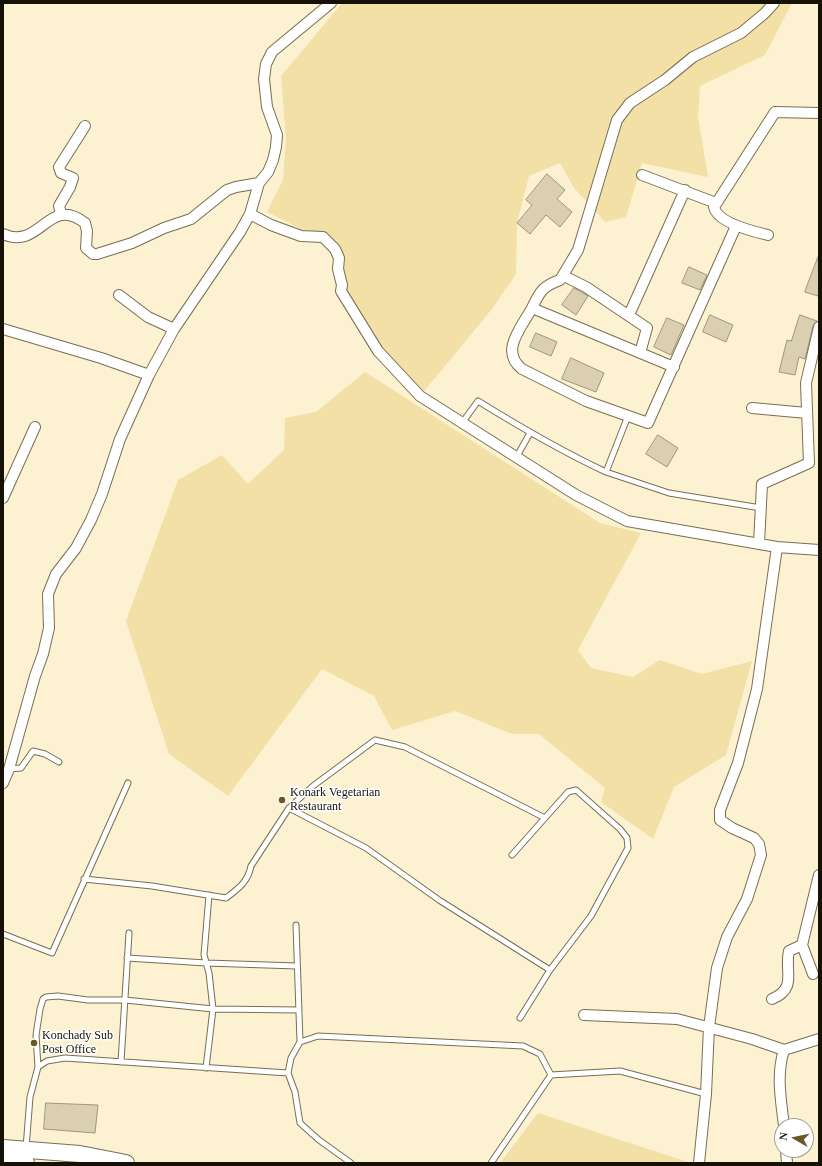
<!DOCTYPE html>
<html>
<head>
<meta charset="utf-8">
<style>
	body { margin:0 }
	#map { position:relative; width:822px; height:1166px; overflow:hidden; background:#fcf2d2; font-family:Georgia,serif }
	canvas { display:block }
	.frame { position:absolute; inset:0; border:4px solid #151106; pointer-events:none }
	.north { position:absolute; left:774px; top:1118px; width:40px; height:40px; box-sizing:border-box; background:#fff; border:1px solid #a1a09b; border-radius:50%; rotate:279deg; font-size:11px; font-weight:700; line-height:16px; text-align:center; color:#151106 }
	.north::after { content:''; display:block; margin:auto; width:14px; height:18px; background:#685826; clip-path:polygon(50% 0,100% 100%,50% 72%,0 100%) }
</style>
</head>
<body>
<div id="map">
<canvas width="822" height="1166"></canvas>
<div class="frame"></div>
<div class="north">N</div>
</div>
<script>
const ctx = document.querySelector('canvas').getContext('2d');
ctx.lineJoin = 'round';
function fillPath(path, color) {
  ctx.fillStyle = color;
  ctx.fill(path, 'evenodd');
}
function strokePath(path, color, width, dash) {
  ctx.strokeStyle = color;
  ctx.lineWidth = width;
  ctx.lineCap = dash ? 'butt' : 'round';
  ctx.setLineDash(dash || []);
  ctx.stroke(path);
}
function label(font, color, halo, rows, align = 'center') {
  ctx.font = font + ' Georgia,serif';
  ctx.lineWidth = 3;
  ctx.setLineDash([]);
  ctx.textBaseline = 'middle';
  ctx.strokeStyle = halo;
  ctx.fillStyle = color;
  for (const [text, x, y, turn = 0] of rows) {
    ctx.save();
    ctx.translate(x, y);
    ctx.rotate((+turn || 0) * Math.PI / 180);
    ctx.textAlign = isNaN(turn) ? turn : align;
    if (halo) ctx.strokeText(text, 0, 0);
    ctx.fillText(text, 0, 0);
    ctx.restore();
  }
}
const green = new Path2D(`
	M342,3h450l-27,52 -65,31 -2,31 10,60 -66,-14 -16,54 -21,5 -31,-34 -14,-25 -31,13 -12,47 -1,51 -24,35 -72,87 -42,-45 -36,-66 -13,-42 -62,-31 16,-32 3,-41 -5,-63z
	M365,372l235,151 41,10 -63,117 13,18 42,9 27,-17 42,14 50,-13 -26,94 -52,32 -21,52 -52,-37 4,-14 -66,-54h-27l-57,-23 -63,19 -18,-34 -52,-27 -94,127 -59,-42 -43,-133 52,-141 44,-25 26,29 36,-34 1,-32 31,-6z
	M538,1113l153,50h-191z`);
const building = new Path2D(`
	M547,174l18,16 -8,9 15,13 -12,15 -14,-12 -16,19 -13,-11 15,-18 -6,-5z
	M818,257l1,35 -1,4 -13,-4z
	M689,267l18,8 -7,15 -18,-7z
	M574,288l14,8 -12,19 -14,-10z
	M710,315l23,10 -7,17 -23,-10z
	M800,315l17,6 -4,5 -8,33 -6,-2 -4,18 -16,-3 8,-32 4,1z
	M667,318l17,7 -13,30 -17,-8z
	M536,333l21,9 -6,14 -21,-9z
	M571,358l33,15 -8,19 -34,-13z
	M658,435l20,13 -11,19 -21,-13z
	M46,1103l52,2 -3,28 -51,-4z`);
const lane = new Path2D(`
	M462,423l16,-22c42,26 83,50 128,71l22,-56
	M516,458l14,-25
	M606,472l63,21 92,15
	M9,769l12,-1 12,-17 12,3 14,8
	M289,808l77,40 73,52 111,70
	M512,855l56,-63 8,-2 44,39 7,9 1,10 -37,68 -41,54 -30,48
	M84,879l68,7 74,12c12,-9 22,-16 25,-32l38,-58 24,-22 62,-46 30,7 140,71
	M296,925l4,117
	M3,934l49,19 76,-170
	M127,958l79,5 91,3
	M121,1062l8,-129
	M38,1067l-2,-32 4,-26 3,-10 3,-2 12,-1 30,4h37l88,9 86,1
	M206,1068l7,-59 -4,-36 -5,-18 5,-60
	M288,1073l3,-15 9,-16 18,-6 205,10 17,8 11,21 69,-4 86,23
	M26,1148l4,-51 8,-30 9,-6 18,-3 223,15 7,19 5,31 19,17 32,23
	M491,1163l60,-88`);
const street = new Path2D(`
	M642,175l74,28
	M61,214l-2,-8 11,-19 3,-9 -12,-5 -2,-6 26,-41
	M250,214l21,11 30,11 22,1 12,12 4,9 -1,11 4,16 -1,6 37,60 42,45 156,99 51,26 150,26 42,3
	M3,234c38,17 45,-40 82,-11l2,8 -1,17 7,6h4l35,-11 32,-15 27,-9 36,-29 9,-3 23,-4
	M768,235c-13,-3 -51,-12 -54,-28l61,-95 44,1
	M564,276l22,11 61,41 -7,25
	M119,295l29,22 26,12
	M532,308c8,-17 11,-22 28,-28l18,-30 39,-130 13,-17 35,-23 28,-23 48,-24 24,-20 9,-10
	M629,315l56,-125
	M3,329l98,29 48,17
	M674,367l-142,-59c-10,19 -33,43 -10,61l64,32 62,22 88,-197
	M752,408l55,5
	M3,498l32,-71
	M759,544l3,-60 47,-21 -3,-80 13,-56
	M3,783l6,-14 26,-93 8,-22 6,-26 -1,-34 8,-20 20,-26 15,-28 11,-26 18,-55 29,-64 25,-46 66,-97 10,-18 9,-31 9,-11 5,-12 3,-13 1,-12 -10,-28 -3,-28 2,-15 6,-12 59,-49
	M813,974l-11,-29 17,-70
	M772,999c26,-11 12,-28 17,-48l13,-6
	M584,1015l93,4 75,20 32,11
	M784,1126c-3,-26 -8,-51 0,-76l35,-11
	M786,1150l1,13
	M699,1163l7,-69 3,-67 8,-59 10,-31 20,-38 14,-44 -2,-11 -5,-6 -22,-10 -12,-8v-10l18,-47 19,-74 20,-142`);
const primary = new Path2D(`
	M3,1148l77,6 46,9
	M3,1161l23,2`);
const markers = [
	[282,800,4,"#685826"],
	[34,1043,4,"#685826"]
];
const poiNames = [
	["Konark Vegetarian",290,793],
	["Restaurant",290,807],
	["Konchady Sub",42,1036],
	["Post Office",42,1050]
];
fillPath(green, '#f2e0a6');
fillPath(building, '#dad0b1');
strokePath(building, '#9f9679', 1);
strokePath(lane, '#776e52', 7);
strokePath(street, '#776e52', 12);
strokePath(primary, '#776e52', 18);
strokePath(lane, '#fff', 5);
strokePath(street, '#fff', 10);
strokePath(primary, '#fff', 16);
for (const [x, y, r, color] of markers) {
  const dot = new Path2D();
  dot.arc(x, y, r, 0, 2 * Math.PI);
  ctx.fillStyle = color;
  ctx.fill(dot);
  strokePath(dot, '#fff', 1.5);
}
label('12px', '#151106', '#fff', poiNames, 'left');
</script>
</body>
</html>
